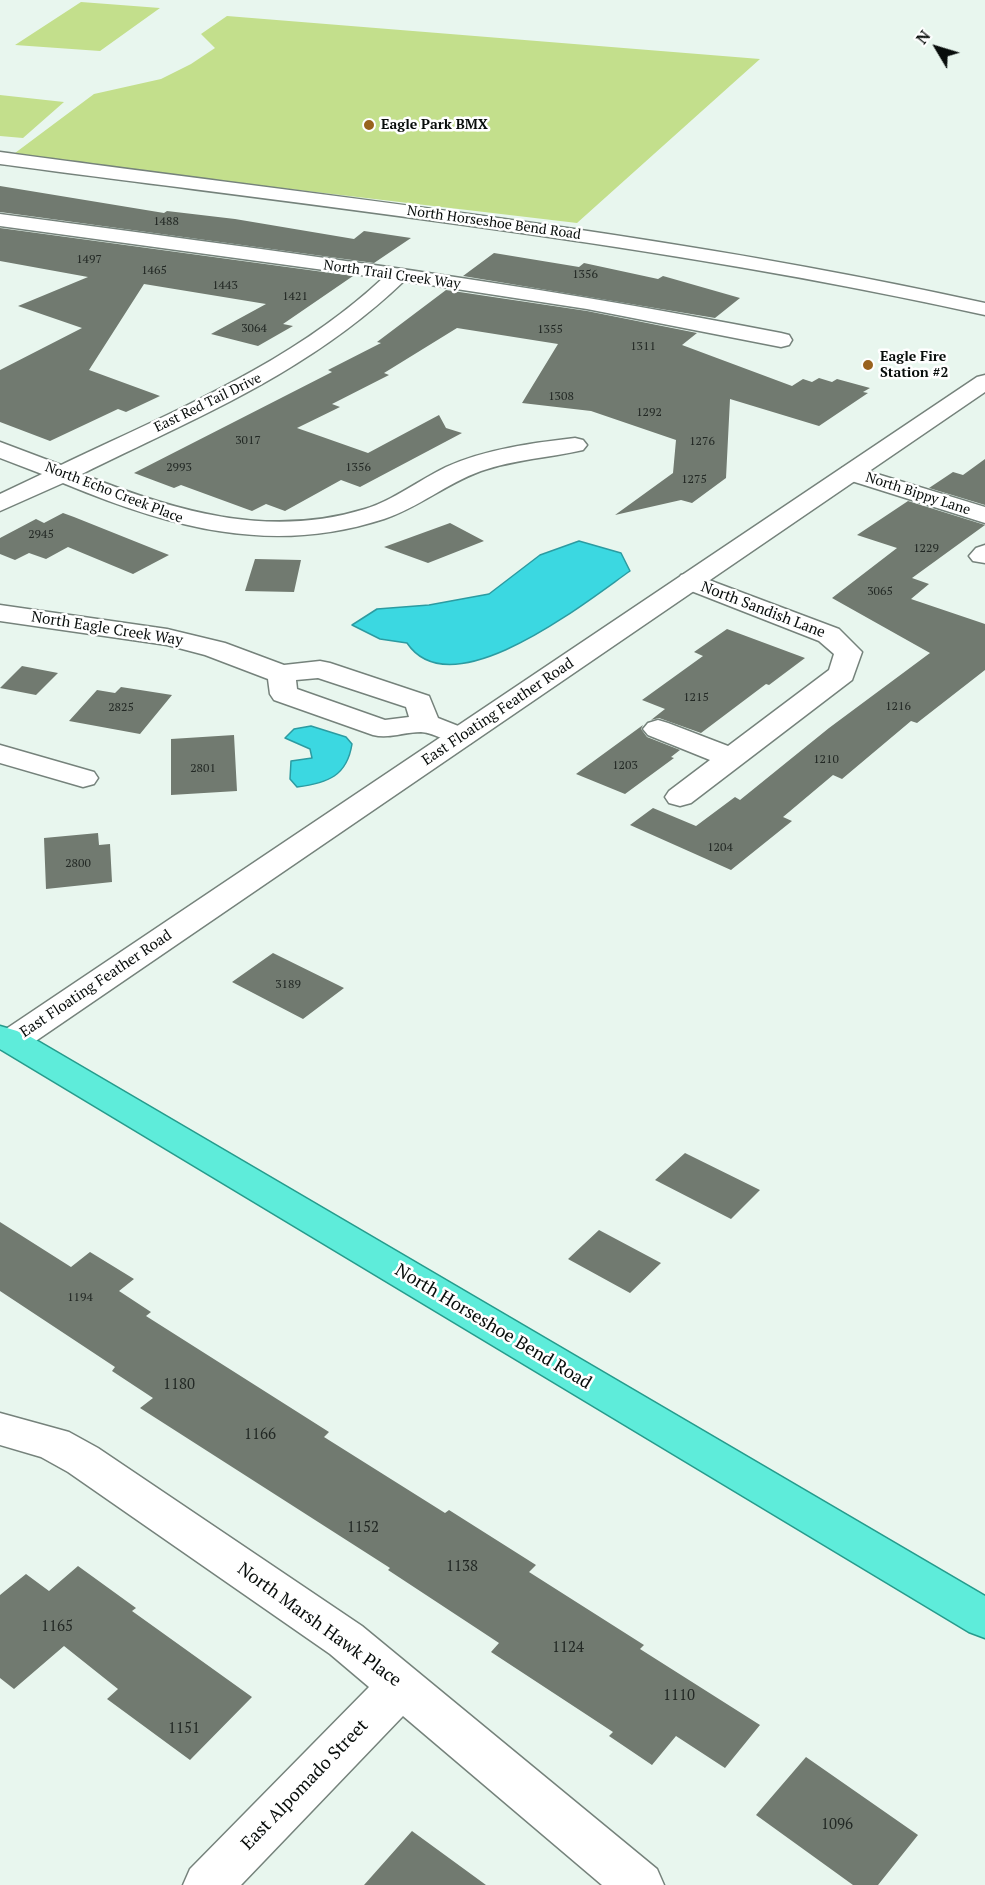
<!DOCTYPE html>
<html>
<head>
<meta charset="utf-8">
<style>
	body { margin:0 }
	#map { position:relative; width:985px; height:1885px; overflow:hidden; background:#e8f6ee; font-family:"PT Serif",serif }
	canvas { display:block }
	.north { position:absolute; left:907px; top:18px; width:60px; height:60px; -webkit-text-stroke:4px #fff; paint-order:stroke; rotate:308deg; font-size:16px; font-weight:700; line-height:24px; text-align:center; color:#080d0b }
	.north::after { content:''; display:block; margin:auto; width:21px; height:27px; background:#080d0b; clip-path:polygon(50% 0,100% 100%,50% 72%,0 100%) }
</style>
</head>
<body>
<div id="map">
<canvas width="985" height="1885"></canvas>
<div class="north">N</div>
</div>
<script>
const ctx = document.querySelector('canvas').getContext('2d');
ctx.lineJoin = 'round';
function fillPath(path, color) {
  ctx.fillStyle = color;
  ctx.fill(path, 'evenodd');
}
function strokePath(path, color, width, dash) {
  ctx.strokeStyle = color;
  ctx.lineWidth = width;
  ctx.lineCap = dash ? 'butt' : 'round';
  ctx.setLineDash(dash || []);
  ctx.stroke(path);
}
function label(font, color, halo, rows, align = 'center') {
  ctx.font = font + ' "PT Serif",serif';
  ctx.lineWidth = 5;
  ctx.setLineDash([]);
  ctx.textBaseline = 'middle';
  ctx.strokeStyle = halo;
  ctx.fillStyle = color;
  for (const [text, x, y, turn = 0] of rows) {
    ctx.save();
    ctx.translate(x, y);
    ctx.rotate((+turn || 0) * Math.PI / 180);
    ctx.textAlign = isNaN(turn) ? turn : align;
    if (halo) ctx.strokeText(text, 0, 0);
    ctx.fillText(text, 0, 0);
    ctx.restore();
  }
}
const green = new Path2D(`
	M81,2l79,6 -60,43 -85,-6z
	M227,16l533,43 -183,164 -566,-67 83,-62 67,-15 30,-15 24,-16 -14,-14z
	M0,95l64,7 -41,36 -23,-2z`);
const water = new Path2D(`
	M579,541l42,12 9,18c-43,30 -178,139 -223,72l-27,-4 -28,-14 25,-16 52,-4 60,-11 51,-39z
	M311,726l35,11 6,7c-5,32 -24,39 -55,43l-7,-8 1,-18 21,-3 -2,-9 -25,-11 9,-9z`);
const building = new Path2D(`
	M0,186l164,27 3,-2 68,8 119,20 10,-8 47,7 -37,25 -374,-51z
	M0,228l353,48 -70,48 10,2 -35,20 -47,-12 55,-30 -122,-20 -55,86 71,26 -34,16 -8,-3 -68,32 -50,-19v-52l82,-42 -64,-22 70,-29 -88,-16z
	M494,253l85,14 5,-4 74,16 5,-3 77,22 -25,20 -252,-42z
	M446,290l141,21 110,22 -15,12 110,41 11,-7 9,3 7,-4 13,4 5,-3 33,9 -7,4 5,1 -49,33 -89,-27 -4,79 -34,25 -11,-3 -66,15 58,-42 3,-33 -85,-29 -69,-8 36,-59 -101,-16 -73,45 5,2 -57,29 8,3 -43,21 71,25 71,-38 7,13 16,5 -102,54 -19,-7 -56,31 -19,-7 -14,7 -71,-26 -7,3 -40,-15 198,-101 -4,-2 53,-27 -4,-1z
	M985,459v46l-56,-17 24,-16 10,3z
	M908,501l77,24 -73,53 17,6 -18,15 74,25v46l-68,53 -6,-2 -69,58 -9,-4 -50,42 9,4 -61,49 -101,-45 23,-17 43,18 39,-29 5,3 89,-72 101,-75 -98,-55 65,-50 -40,-13z
	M63,513l11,4 95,38 -36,19 -65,-27 -22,12 -17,-6 -14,7 -15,-6v-16l36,-19 8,4z
	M450,523l34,18 -56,22 -44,-16z
	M255,559l46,1 -7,32 -49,-1z
	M727,629l78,29 -36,27 -3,-1 -65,49 -42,-15 -8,2 14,-11 -23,-9 61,-44 -9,-4z
	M22,666l36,7 -22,22 -36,-7z
	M121,687l51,8 -32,39 -71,-13 28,-31 18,3z
	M643,725l-2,4 6,8 33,13 -9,7 3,1 -49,36 -49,-20z
	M234,735l3,56 -66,4v-56z
	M98,833l1,12 11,-1 2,38 -66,7 -2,-51z
	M273,953l71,35 -41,31 -71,-37z
	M685,1153l75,37 -29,29 -76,-39z
	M0,1222l71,45 19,-15 44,27 -15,12 32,21 -5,4 183,116 -5,5 121,76 4,-3 87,55 -7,7 115,73 -4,4 120,76 -35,43 -49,-32 -24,29 -43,-29 4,-4 -122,-80 8,-9 -111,-73 2,-2 -250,-160 13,-10 -41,-27 3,-4 -115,-76z
	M599,1230l62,33 -31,30 -62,-34z
	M78,1566l58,42 -4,3 120,86 -62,63 -83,-61 11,-10 -54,-43 -50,43 -14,-11v-83l26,-21 23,17z
	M806,1757l112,78 -40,50h-25l-97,-70z
	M412,1831l74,54h-122z`);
const minor = new Path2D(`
	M0,214c261,35 522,68 781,119l8,2 3,5 -3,5 -8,2 -194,-38 -183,-28c-96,92 -205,135 -322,193 91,37 186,65 283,35 29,-9 54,-29 81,-42 40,-18 86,-24 129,-29l8,2 4,5 -4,5c-34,8 -68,9 -102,21 -34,12 -63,37 -97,48 -114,37 -215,8 -321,-36l-63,28v-17l42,-20 -42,-16v-16l61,23c113,-54 230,-101 322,-187l-383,-52z
	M851,466l134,41v16l-143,-45 -3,-5 3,-5z
	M985,545v18l-12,-2 -4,-5 7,-8z
	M690,573l149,56 23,23 -10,28 -161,123 -11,3 -11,-3 -4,-6 4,-6 41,-31 -62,-25 -5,-6 5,-6 10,-3 10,3 60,23 101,-76 5,-16 -15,-13 -138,-54 -4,-6 4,-6z
	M0,605l167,24 58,14 59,22 36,-4 10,2 99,33 9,22 33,13 5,6 -5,6c-20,5 -32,-10 -50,-11 -17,0 -32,7 -48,3l-99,-35 -4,-6 -2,-15 -63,-24 -38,-10 -167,-24zM318,678l88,29 3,10 -24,3 -88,-31 -1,-9z
	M0,745l94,27 4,6 -4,6 -11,3 -83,-24z
	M0,1413l69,19 29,16 264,178 295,243 7,16h-62l-199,-169 -162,169h-58l7,-16 179,-182 -39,-33 -262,-182 -27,-15 -41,-12z`);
const tertiary = new Path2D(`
	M0,152c329,45 661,79 985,151v12c-324,-72 -656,-107 -985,-151z
	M985,375v17l-961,657 -12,3 -12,-3v-16l977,-656z`);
const trunk = new Path2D(`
	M0,1026l24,7 961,563v42l-16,-6 -969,-583z`);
const markers = [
	[369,125,6,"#99621d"],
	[868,365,6,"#99621d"]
];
const numberNames = [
	["1488",166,222],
	["1497",89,260],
	["1465",154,271],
	["1356",585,275],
	["1443",225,286],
	["1421",295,297],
	["3064",254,329],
	["1355",550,330],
	["1311",643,347],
	["1308",561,397],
	["1292",649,413],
	["3017",248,441],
	["1276",702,442],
	["2993",179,468],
	["1356",358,468],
	["1275",694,480],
	["2945",41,535],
	["1229",926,549],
	["3065",880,592],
	["1215",696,698],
	["1216",898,707],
	["2825",121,708],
	["1210",826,760],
	["1203",625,766],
	["2801",203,769],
	["1204",720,848],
	["2800",78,864],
	["3189",288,985],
	["1194",80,1298]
];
const farPoinames = [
	["Eagle Park BMX",381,125],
	["Eagle Fire",880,357],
	["Station #2",880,373]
];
const farStreetnames = [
	["North Horseshoe Bend Road",494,223,8],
	["North Trail Creek Way",392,275,8],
	["East Red Tail Drive",208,403,-26],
	["North Echo Creek Place",114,493,21],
	["North Bippy Lane",918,494,18]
];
const streetNames = [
	["North Sandish Lane",763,610,21],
	["North Eagle Creek Way",107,629,9],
	["East Floating Feather Road",498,712,-34],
	["East Floating Feather Road",96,984,-34]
];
const nearNumbernames = [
	["1180",179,1385],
	["1166",260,1435],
	["1152",363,1528],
	["1138",462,1567],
	["1165",57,1627],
	["1124",568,1648],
	["1110",679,1696],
	["1151",184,1729],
	["1096",837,1825]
];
const nearStreetnames = [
	["North Horseshoe Bend Road",493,1327,31],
	["North Marsh Hawk Place",319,1625,36],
	["East Alpomado Street",305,1785,-46]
];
fillPath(green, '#c3df8c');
fillPath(water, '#3bd8e1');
strokePath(water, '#2c9ba1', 1.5);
fillPath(building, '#717a70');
strokePath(minor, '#75827b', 3);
strokePath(tertiary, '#75827b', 3);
strokePath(trunk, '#269b8c', 3);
fillPath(minor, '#fff');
fillPath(tertiary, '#fff');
fillPath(trunk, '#5eecda');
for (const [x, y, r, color] of markers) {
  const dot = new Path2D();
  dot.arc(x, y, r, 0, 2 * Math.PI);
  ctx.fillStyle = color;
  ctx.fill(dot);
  strokePath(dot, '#fff', 2);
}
label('12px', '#222824', null, numberNames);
label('bold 14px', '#080d0b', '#fff', farPoinames, 'left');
label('14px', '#080d0b', '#fff', farStreetnames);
label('15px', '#080d0b', '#fff', streetNames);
label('15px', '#222824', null, nearNumbernames);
label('18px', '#080d0b', '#fff', nearStreetnames);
</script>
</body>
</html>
